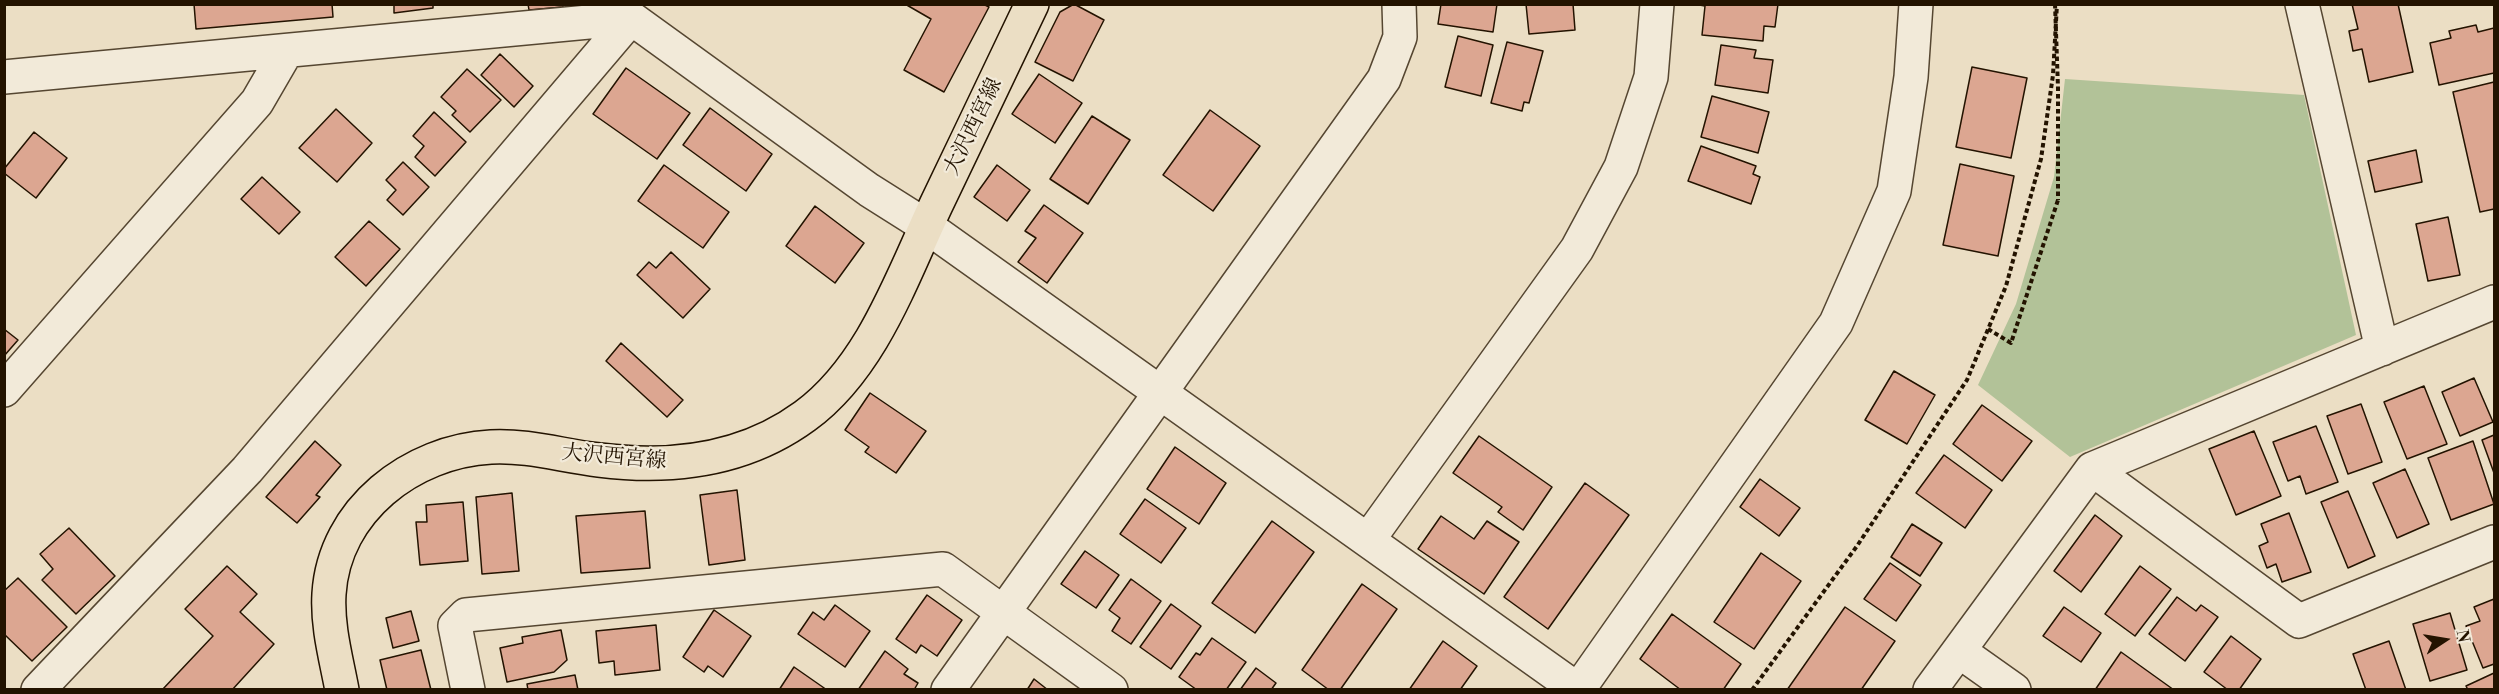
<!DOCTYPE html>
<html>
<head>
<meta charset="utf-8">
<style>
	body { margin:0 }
	#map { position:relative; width:2499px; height:694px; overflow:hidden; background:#ebdec4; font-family:"Libre Bodoni",serif }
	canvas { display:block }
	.frame { position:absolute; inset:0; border:6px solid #231300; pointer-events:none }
	.north { position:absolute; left:2415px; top:610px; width:60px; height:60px; -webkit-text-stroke:4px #f2ead9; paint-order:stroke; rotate:78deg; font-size:16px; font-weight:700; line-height:24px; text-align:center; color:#231300 }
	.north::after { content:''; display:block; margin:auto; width:21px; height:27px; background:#231300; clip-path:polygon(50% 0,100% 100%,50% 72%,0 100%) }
</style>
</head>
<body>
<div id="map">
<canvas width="2499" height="694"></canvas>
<div class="frame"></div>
<div class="north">N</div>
</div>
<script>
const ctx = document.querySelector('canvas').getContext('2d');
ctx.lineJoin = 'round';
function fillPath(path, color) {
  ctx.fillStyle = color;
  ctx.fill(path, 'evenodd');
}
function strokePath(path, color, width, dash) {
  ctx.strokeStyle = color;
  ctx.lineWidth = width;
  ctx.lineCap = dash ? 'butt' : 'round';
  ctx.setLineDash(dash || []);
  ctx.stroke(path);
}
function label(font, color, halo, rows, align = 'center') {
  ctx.font = font + ' "Libre Bodoni","Noto Serif JP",serif';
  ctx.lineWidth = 4.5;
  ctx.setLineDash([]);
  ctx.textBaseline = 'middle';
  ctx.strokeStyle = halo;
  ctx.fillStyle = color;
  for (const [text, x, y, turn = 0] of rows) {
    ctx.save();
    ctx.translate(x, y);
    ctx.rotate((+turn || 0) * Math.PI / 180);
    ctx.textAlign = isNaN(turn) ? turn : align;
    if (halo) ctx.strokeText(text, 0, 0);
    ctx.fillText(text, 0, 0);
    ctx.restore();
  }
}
const green = new Path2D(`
	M2065,79l239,16 52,240 -286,122 -92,-72 38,-81 38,-127z`);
const building = new Path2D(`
	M194,4h138l1,13 -137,12z
	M394,4h39v4l-39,5z
	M528,4h35v3l-34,3z
	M905,4h78l6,3 -45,85 -40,-22 27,-51z
	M1074,4l30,16 -31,61 -38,-19 25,-50z
	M1441,4h56l-4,28 -55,-8z
	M1526,4h47l2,26 -46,4z
	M1694,4h84l-3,23 -11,-1 -1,15 -61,-6 3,-29z
	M2352,4h46l15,68 -44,10 -7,-33 -9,2 -4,-20 9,-2z
	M2476,25l2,7 16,-4v45l-55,12 -9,-42 21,-5 -2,-7z
	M1458,36l35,9 -12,51 -36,-9z
	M1507,42l36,9 -14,52 -5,-1 -2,9 -31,-8z
	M1721,45l35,5 -2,8 19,2 -5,33 -53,-8z
	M500,54l33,32 -19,21 -33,-32z
	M1972,67l55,11 -16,80 -55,-11z
	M626,68l64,45 -33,46 -64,-45z
	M467,69l34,31 -31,32 -18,-17 4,-4 -15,-14z
	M1039,74l43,29 -27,40 -43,-29z
	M2494,82v127l-14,3 -27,-120z
	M1712,96l57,16 -11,41 -57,-16z
	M710,108l62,46 -26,37 -63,-46z
	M336,109l36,34 -35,39 -38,-34z
	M1210,110l50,36 -47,65 -50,-36z
	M434,112l32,30 -31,34 -20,-19 9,-11 -11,-10z
	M1092,116l38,24 -42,64 -38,-25z
	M34,132l33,26 -31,40 -32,-25v-4z
	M1701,146l55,20 -3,8 7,3 -9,27 -63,-23z
	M2416,150l6,32 -47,10 -7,-31z
	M403,162l26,25 -26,28 -16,-15 9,-10 -10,-10z
	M1960,164l54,12 -16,80 -55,-11z
	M664,165l65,47 -26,36 -65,-47z
	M997,165l33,25 -23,31 -33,-24z
	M262,177l38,35 -21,22 -38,-35z
	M1044,205l39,28 -36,50 -29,-21 18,-24 -11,-7z
	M815,206l49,37 -29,40 -49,-37z
	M2448,217l12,58 -32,6 -12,-57z
	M369,221l31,28 -34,37 -31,-29z
	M671,252l39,37 -27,29 -46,-43 12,-13 7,6z
	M4,329l14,11 -14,16z
	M621,343l62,57 -16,17 -61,-56z
	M1894,371l41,24 -28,49 -42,-24z
	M2474,378l19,44 -33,14 -18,-44z
	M2424,386l23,58 -40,15 -23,-57z
	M870,393l56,38 -30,42 -31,-21 4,-5 -24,-17z
	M2361,404l21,58 -34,12 -21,-58z
	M1982,405l50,36 -30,40 -49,-37z
	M2316,426l22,56 -32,12 -6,-18 -12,5 -15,-39z
	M2254,431l27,65 -45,19 -27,-66z
	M2494,435v38l-12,-33z
	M1479,436l73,51 -29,43 -25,-18 4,-5 -49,-34z
	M315,441l26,24 -25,30 4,2 -23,26 -31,-26z
	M2473,441l21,63 -43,16 -23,-62z
	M1175,447l51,36 -27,41 -52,-35z
	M1944,455l48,35 -27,38 -49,-35z
	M2405,469l24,55 -32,14 -24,-55z
	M1760,479l40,29 -21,28 -39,-29z
	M1585,483l44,32 -81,114 -44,-32z
	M737,490l8,70 -36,5 -9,-70z
	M2348,491l27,65 -27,12 -27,-66z
	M512,493l7,78 -37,3 -6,-77z
	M1145,499l41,29 -25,35 -41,-29z
	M463,502l5,59 -48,4 -4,-43h11l-1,-17z
	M645,511l5,57 -69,5 -5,-57z
	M2289,513l22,59 -29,10 -6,-18 -9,4 -8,-22 9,-4 -7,-18z
	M2095,515l27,21 -41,56 -27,-21z
	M1441,516l33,23 13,-18 32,21 -35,52 -66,-45z
	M1272,521l42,31 -59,81 -43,-30z
	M1912,524l30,19 -22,33 -29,-19z
	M69,528l46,48 -39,38 -34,-34 11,-11 -13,-15z
	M1085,551l34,24 -23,33 -35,-24z
	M1761,553l40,28 -47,68 -40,-27z
	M1890,563l31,22 -25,36 -32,-22z
	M227,566l30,28 -17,18 34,32 -42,46h-70l51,-54 -28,-27z
	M2140,566l31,23 -36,47 -30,-22z
	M18,578l49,49 -35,34 -28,-27v-43z
	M1131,579l30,22 -30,43 -19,-13 8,-13 -11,-8z
	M1362,584l35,25 -57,81h-11l-27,-20z
	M927,595l35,25 -25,36 -16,-11 -5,8 -20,-14z
	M2177,597l19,14 5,-6 17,12 -33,44 -36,-27z
	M2494,599v65l-11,4 -17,-42 14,-5 -6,-14z
	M1171,604l30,22 -30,43 -31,-22z
	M835,605l35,26 -25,36 -47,-33 15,-22 11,8z
	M1845,607l50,34 -34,49h-74z
	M2064,607l37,26 -20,29 -38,-26z
	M714,610l37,26 -28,41 -15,-11 -4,6 -21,-15z
	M411,611l8,30 -26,7 -7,-30z
	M2450,613l17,57 -37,11 -17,-57z
	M1672,614l69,50 -18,26h-42l-41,-31z
	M656,625l4,45 -45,5 -1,-14 -15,2 -3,-32z
	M561,630l6,30 -13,12 -47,10 -7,-34 23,-5 -1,-6z
	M2231,636l30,23 -22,31h-11l-24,-18z
	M1212,638l34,24 -20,28h-29l-18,-13 17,-24 4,2z
	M1443,641l34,25 -17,24h-51z
	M2389,641l17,49h-40l-13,-36z
	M421,650l10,40h-44l-7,-30z
	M885,651l23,18 -4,5 14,9 -4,7h-56z
	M2121,652l53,38h-79z
	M794,667l33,23h-48z
	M1256,668l20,15 -5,7h-31z
	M2494,673v17h-26l-2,-4z
	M575,675l3,15h-50l-1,-6z
	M1034,679l14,11h-21z`);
const path = new Path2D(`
	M1988,329l23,14 47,-143
	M1752,690l105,-144 110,-166 39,-94 35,-127 12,-84 4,-71`);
const street = new Path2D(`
	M2302,4l80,345
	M4,77l627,-59 238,172 57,36 652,464
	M4,390l253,-288 29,-50
	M2092,469l207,152 195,-79
	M1368,540l209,-291 44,-82 30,-90 6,-73
	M1959,651l55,39
	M38,690l209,-220 384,-452
	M468,690l-13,-64 11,-11 477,-46 168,121
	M948,690l436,-611 16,-42 -1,-33
	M1578,690l258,-367 58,-132 17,-114 5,-73
	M1930,690l162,-221 402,-167`);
const primary = new Path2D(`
	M342,690c-6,-32 -15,-64 -13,-96 5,-84 83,-143 162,-147 37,-2 72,9 108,13 72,9 146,0 206,-44 67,-49 97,-139 131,-211 32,-67 64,-133 96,-201`);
const pathBridge = new Path2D(`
	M2055,4l3,84v112`);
const streetNames = [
	["大沢西宮線",974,127,-64],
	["大沢西宮線",614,458,5]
];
fillPath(green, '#b2c298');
fillPath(building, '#dca691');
strokePath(building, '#231300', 1.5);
strokePath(street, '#554631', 36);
strokePath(primary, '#231300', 36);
strokePath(path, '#231300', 4, [4.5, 3]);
strokePath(street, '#f2ead9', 33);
strokePath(primary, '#ebdec4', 33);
strokePath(pathBridge, '#231300', 4, [4.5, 3]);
label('21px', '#231300', '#f2ead9', streetNames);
</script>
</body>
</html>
